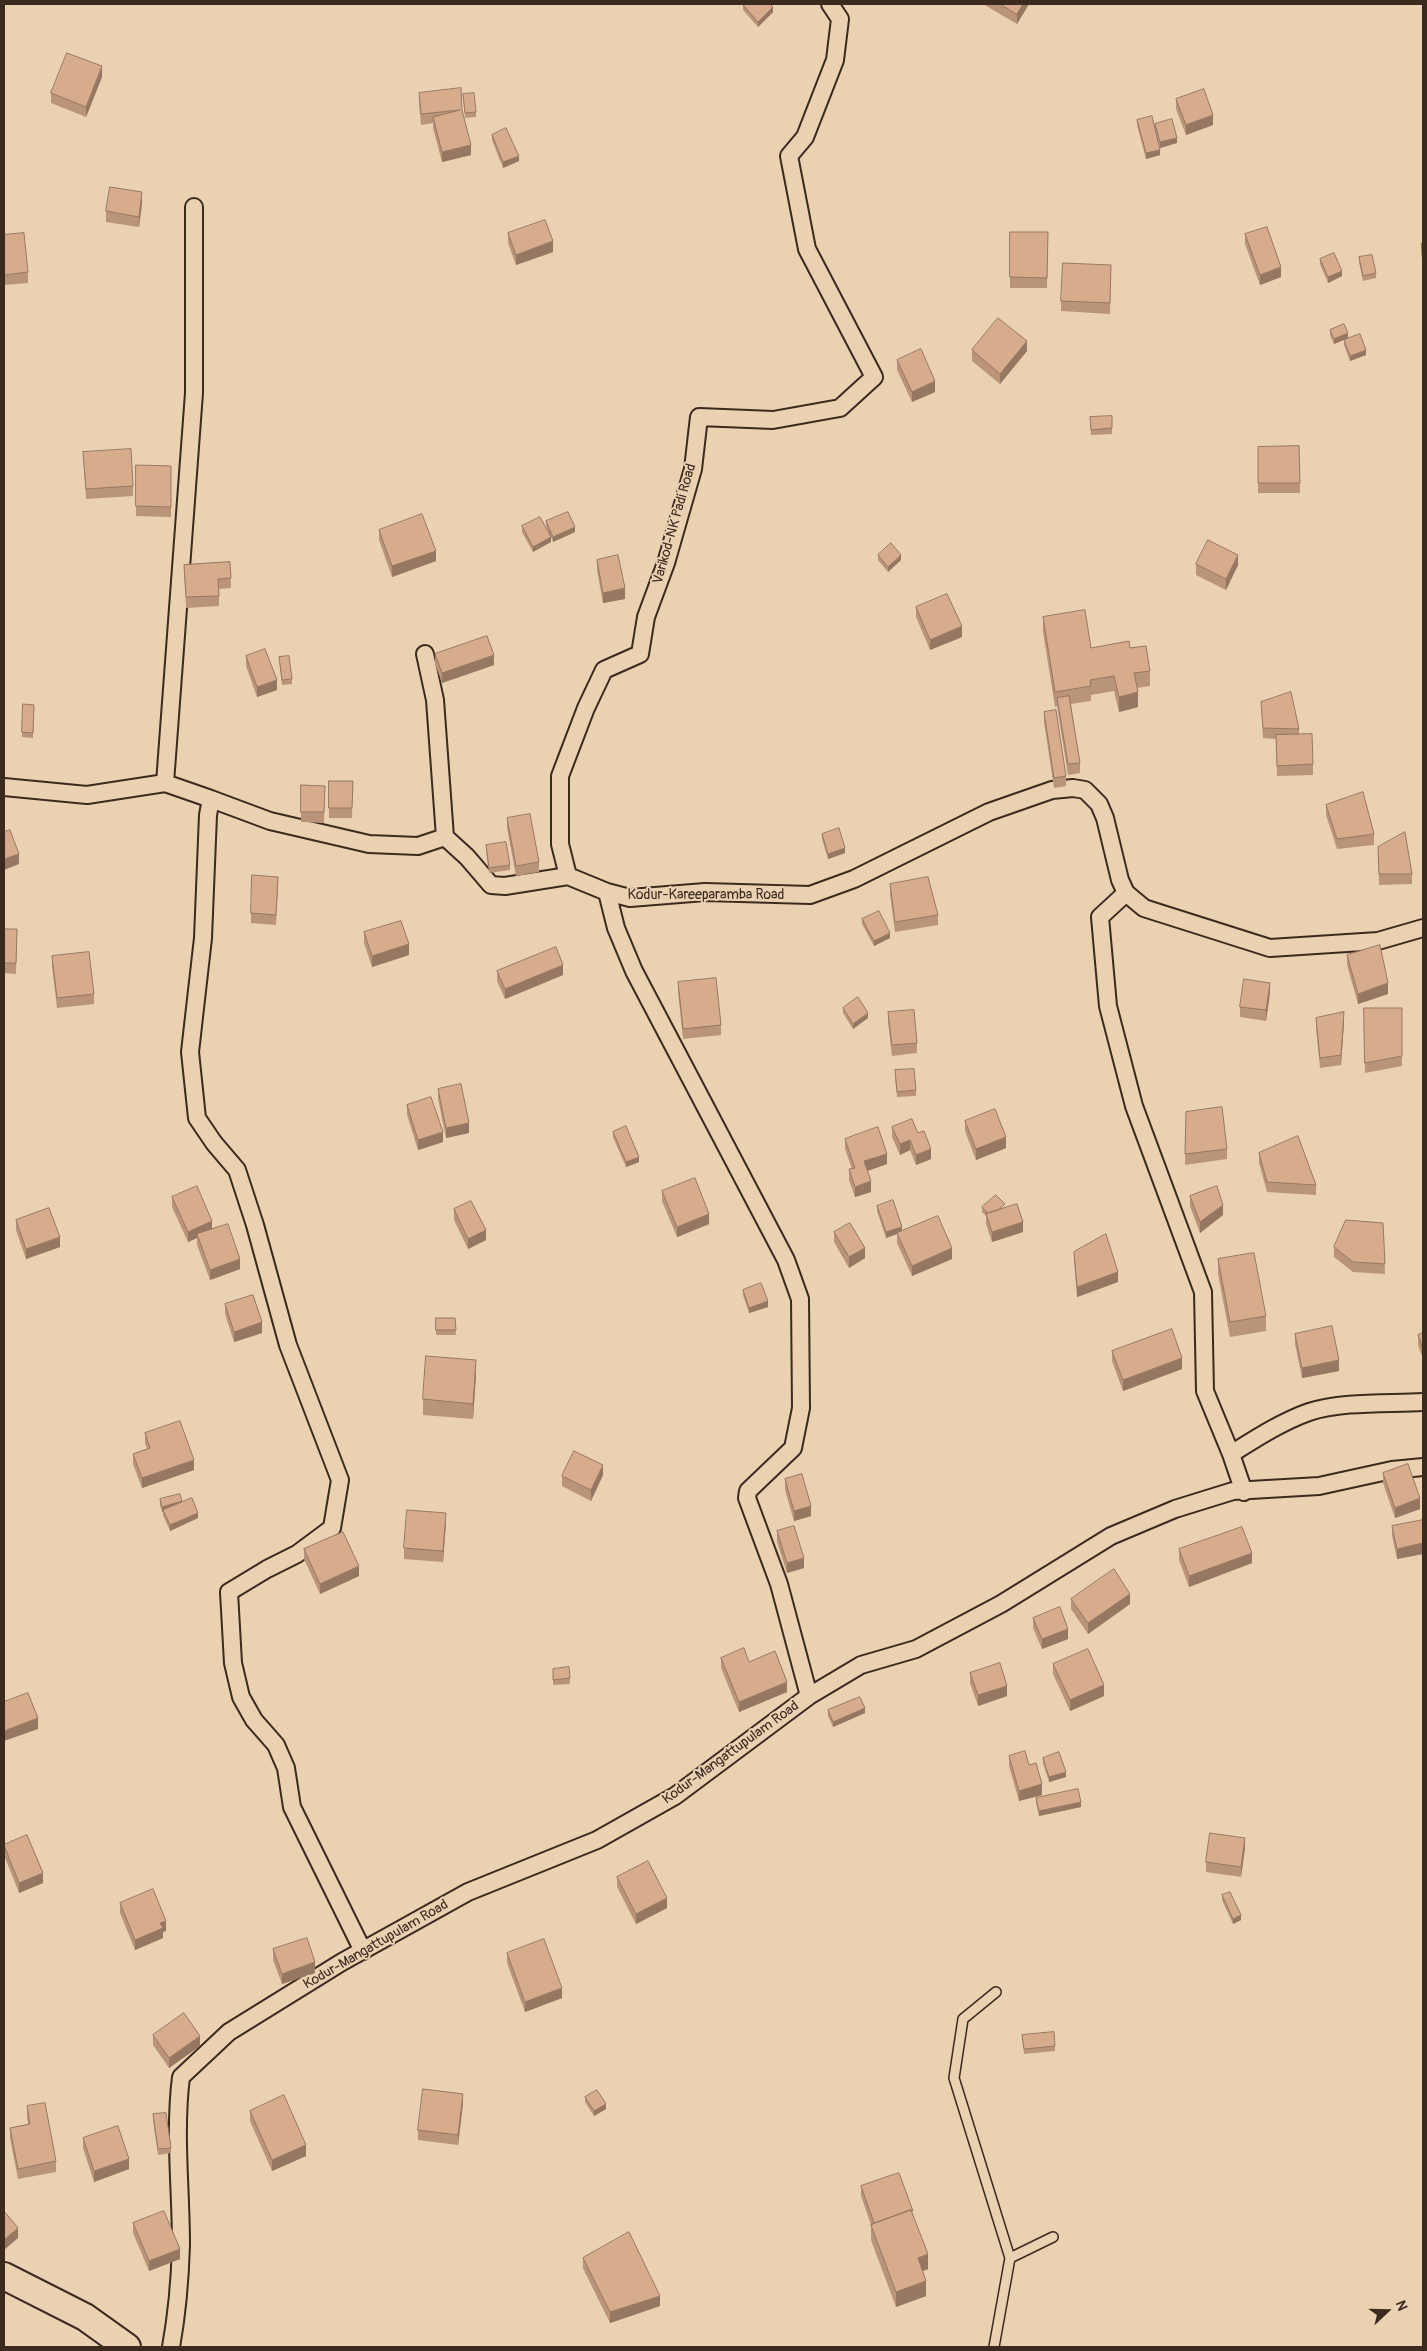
<!DOCTYPE html>
<html>
<head>
<meta charset="utf-8">
<style>
	body { margin:0 }
	#map { position:relative; width:1427px; height:2351px; overflow:hidden; background:#ead1b2; font-family:Pangolin,sans-serif }
	canvas { display:block }
	.frame { position:absolute; inset:0; border:5px solid #3b2a1e; pointer-events:none }
	.north { position:absolute; left:1362px; top:2286px; width:50px; height:50px; -webkit-text-stroke:4px #ead1b2; paint-order:stroke; rotate:69deg; font-size:14px; font-weight:700; line-height:20px; text-align:center; color:#3b2a1e }
	.north::after { content:''; display:block; margin:auto; width:18px; height:22px; background:#3b2a1e; clip-path:polygon(50% 0,100% 100%,50% 72%,0 100%) }
</style>
</head>
<body>
<div id="map">
<canvas width="1427" height="2351"></canvas>
<div class="frame"></div>
<div class="north">N</div>
</div>
<script>
const ctx = document.querySelector('canvas').getContext('2d');
ctx.lineJoin = 'round';
function strokePath(path, color, width, dash) {
  ctx.strokeStyle = color;
  ctx.lineWidth = width;
  ctx.lineCap = dash ? 'butt' : 'round';
  ctx.setLineDash(dash || []);
  ctx.stroke(path);
}
function fillPath(path, color) {
  ctx.fillStyle = color;
  ctx.fill(path, 'evenodd');
}
function label(font, color, halo, rows, align = 'center') {
  ctx.font = font + ' Pangolin,sans-serif';
  ctx.lineWidth = 4;
  ctx.setLineDash([]);
  ctx.textBaseline = 'middle';
  ctx.strokeStyle = halo;
  ctx.fillStyle = color;
  for (const [text, x, y, turn = 0] of rows) {
    ctx.save();
    ctx.translate(x, y);
    ctx.rotate((+turn || 0) * Math.PI / 180);
    ctx.textAlign = isNaN(turn) ? turn : align;
    if (halo) ctx.strokeText(text, 0, 0);
    ctx.fillText(text, 0, 0);
    ctx.restore();
  }
}
const service = new Path2D(`
	M996,1992l-33,27 -9,59 56,180
	M994,2347l16,-89 43,-21`);
const minor = new Path2D(`
	M425,654l10,46 10,137
	M165,783l29,-390v-186
	M4,787l83,8 78,-12 46,16
	M607,892l-39,-16 -8,-32v-68l26,-68 18,-38 36,-16 6,-37 20,-54 27,-94 6,-52 74,3 67,-12 34,-31 -67,-128 -18,-93 16,-19 30,-77 5,-41 -10,-15
	M1126,893l-26,24 8,89 26,100 69,186 2,99 26,63
	M1244,1492l-13,-38c24,-15 50,-32 78,-42 33,-11 79,-8 114,-10
	M809,1696l-30,-112 -32,-86 1,-7 45,-43 8,-40 -1,-109 -14,-39 -152,-289 -18,-43 -9,-36 23,6 75,-6 105,3 44,-16 135,-67 63,-22 21,-2 12,2 14,14 6,14 15,62 6,13 18,15 126,40 108,-7 45,-13
	M363,1951l-71,-144 -6,-39 -10,-23 -22,-25 -13,-23 -8,-34 -4,-71 38,-23 30,-15 35,-26 8,-48 -52,-135 -33,-120 -18,-55 -23,-27 -17,-25 -7,-66 13,-114 5,-123 3,-16 59,22 99,23 49,2 27,-9 22,20 24,28 14,1 63,-10
	M171,2347c6,-33 9,-68 10,-102 0,-56 -7,-112 0,-168l48,-45 113,-70 126,-70 129,-52 78,-44 134,-100 52,-31 55,-16 85,-45 110,-68 64,-27 58,-18 86,-5 73,-16 31,-3`);
const primary = new Path2D(`
	M4,2276l81,41 42,30`);
const wall = new Path2D(`
	M983,4h46l-12,20z
	M743,5l30,7 -15,15 -15,-17z
	M102,77l-16,40 -35,-14v-10z
	M419,93l43,17 9,45 -29,7 -9,-34v-5l-12,2 -2,-22z
	M463,94l13,18v5l-11,1z
	M1176,99l37,26 -27,10 -10,-26z
	M1137,120l18,9v-5l22,19 -17,5 -4,-16 4,23 -14,4 -9,-34z
	M492,135l27,26 -16,7 -11,-28z
	M142,203l-3,24 -33,-5v-11z
	M1010,232h38l-1,56h-37z
	M508,233l45,19 -37,13 -8,-22z
	M1245,234l36,43 -21,8 -15,-41z
	M4,235l24,37v11l-24,2z
	M1423,243v20l-2,-9v-10z
	M1359,257l17,16v5l-13,3 -4,-19z
	M1320,259l22,17 -14,7 -8,-19z
	M1111,275l-1,39 -49,-3v-10z
	M1330,330l18,8 18,17 -16,6 -6,-16v-5l-10,4 -4,-9z
	M972,350l55,1 -27,33 -28,-23z
	M897,360l38,32 -23,10 -15,-32z
	M1090,417l22,11v6l-21,1z
	M1299,446l1,47h-42v-46z
	M83,452l50,34v10l-47,3z
	M136,465l35,1v51l-35,-1z
	M546,521l29,11 -22,10 -2,-5v5l-18,10 -11,-20v-6l27,8 -3,-8z
	M379,530l57,31 -44,16 -13,-37z
	M878,555l23,5 -13,12 -10,-12z
	M597,560l28,39 -22,4 -6,-33z
	M230,562l1,26 -12,1v17l-33,2 -2,-43z
	M1196,564l42,1 -12,25 -30,-15z
	M916,607l46,30 -32,13 -14,-33z
	M1043,617l48,31h39l20,23v15l-13,2 1,19 -19,5 -5,-21 -23,4v6l-20,3 9,59v10l-12,2 -11,-69 -2,1 -12,-75z
	M435,654l59,11 -52,18 -7,-19z
	M246,656l31,34 -20,7 -11,-31z
	M279,657l13,22v5l-10,1z
	M1261,702l38,27v5l14,30v11l-36,1 -1,-37 -13,-1z
	M23,704l11,1 -1,33 -11,-1z
	M1044,712l22,64v10l-12,2 -10,-66z
	M329,781h24l-1,37h-23z
	M301,785l24,1 -1,37 -23,-1z
	M1326,805l48,29v11l-37,4 -11,-34z
	M507,818l32,44v10l-23,4 -9,-48z
	M822,834l23,19 -17,6 -6,-20z
	M486,845l24,20v5l-21,3 -3,-23z
	M1378,847l34,27v10l-33,1z
	M890,884l48,31v10l-43,7 -5,-38z
	M278,887l-2,38 -25,-2v-10z
	M862,919l28,19 -16,8 -12,-22z
	M4,929h13l-1,45 -12,-1z
	M364,932l45,23 -37,12 -8,-24z
	M1347,955l41,39 -30,10 -11,-39z
	M52,956l42,38v10l-37,4 -5,-42z
	M497,971l66,4 -58,24 -8,-18z
	M678,982l43,43v10l-38,4 -5,-47z
	M1270,993l-4,28 -26,-4v-10z
	M843,1008l25,10 -15,11 -10,-16z
	M1364,1008h38v58l-37,7z
	M888,1012l29,31v10l-25,3 -4,-34z
	M1316,1018l28,4 -3,43 -21,3 -4,-40z
	M895,1075l21,15v6l-19,1z
	M438,1089l31,44 -23,5 -8,-39z
	M407,1105l36,37 -25,8 -11,-35z
	M1186,1112l41,37v10l-42,6z
	M965,1121l41,27 -30,12 -11,-29z
	M892,1127l26,6 13,26 -15,6 -6,-15 -10,5 -8,-18z
	M613,1132l26,30 -13,5 -13,-30z
	M845,1139l42,25 -19,7 3,21 -16,5 -6,-17v-11h3l-7,-20z
	M1259,1153l57,32v10l-49,-3 -8,-29z
	M662,1191l47,33 -32,13 -15,-36z
	M1190,1196l33,19 -23,18 -10,-27z
	M172,1197l40,32 28,40 -30,11 -13,-35v-7l-9,4 -16,-35z
	M877,1206l25,25 50,28 -40,17 -15,-33v-9l-11,4 -9,-27z
	M982,1207l23,1 18,24 -31,10 -6,-18v-8l-4,-4z
	M454,1209l32,31 -18,9 -14,-29z
	M16,1220l44,27 -34,12 -10,-29z
	M1383,1223l2,51 -32,-2 -19,-15v-10z
	M834,1232l31,26 -16,10 -15,-26z
	M1074,1252l44,30 -41,15 -3,-35z
	M1218,1259l48,57v15l-36,6 -12,-63z
	M743,1290l25,17 -19,6 -6,-18z
	M225,1304l37,29 -28,9 -9,-28z
	M436,1318h19l1,17h-20z
	M1423,1333v26l-5,-14v-10z
	M1295,1334l44,37 -37,7 -7,-34z
	M1112,1351l70,18 -59,22 -11,-30z
	M476,1375l-3,44 -50,-4v-16z
	M145,1433l49,37 -52,18 -9,-24v-10l14,-5 -2,-6z
	M1383,1473l37,36 -25,9 -12,-35z
	M603,1475l-12,26 -29,-15v-10z
	M785,1479l26,37 -17,5 -9,-31z
	M160,1499l22,3 16,16 -28,13 -7,-16v-4l-1,1 -2,-7z
	M1423,1522v32l-26,5 -5,-23v-10z
	M446,1523l-3,39 -39,-3v-11z
	M777,1531l27,37 -17,5 -10,-31z
	M304,1549l55,27 -39,18 -16,-35z
	M1179,1549l73,14 -63,24 -10,-27z
	M1071,1599l59,5 -42,30 -17,-25z
	M1033,1618l35,21 -26,10 -9,-21z
	M721,1658l28,4 38,30 -48,20 -18,-44z
	M1053,1664l51,32 -34,15 -17,-37z
	M553,1669l17,9v6l-17,1z
	M970,1673l37,23 -29,10 -8,-23z
	M828,1710l37,3 -32,14 -5,-11z
	M1009,1756l33,39 -23,6 -10,-35z
	M1043,1758l23,19 -17,5 -6,-19z
	M1036,1798l45,9 -42,9 -3,-13z
	M4,1845l39,38 -24,10 -15,-38z
	M1245,1848l-4,29 -35,-5v-10z
	M617,1877l50,31 -31,16 -19,-37z
	M1222,1895l19,25 -8,4 -11,-24z
	M120,1903l46,28 -3,1v6l-28,12 -15,-37z
	M273,1949l42,24 -33,11 -9,-24z
	M507,1953l55,45 -37,14 -18,-49z
	M153,2035l47,11 -31,22 -16,-23z
	M1022,2035l33,11v5l-31,3z
	M585,2097l21,12 -12,7 -9,-14z
	M463,2104l-5,41 -40,-5v-10z
	M27,2106l29,55v11l-38,7 -8,-41v-10l18,-4 -1,-7z
	M250,2111l56,45 -34,15 -22,-50z
	M153,2114l18,34v5l-13,2 -5,-35z
	M83,2138l46,31 -35,13 -11,-34z
	M861,2186l52,28 15,55 -5,2 3,25 -30,11 -25,-67v-15l-10,-29z
	M133,2223l47,36 -31,12 -16,-38z
	M583,2258l77,48 -50,17 -27,-55z`);
const shadedWall = new Path2D(`
	M1023,4h6l-12,20v-10z
	M773,7v5l-15,15v-5z
	M102,66v11l-16,40v-10z
	M1213,115v10l-27,10v-10z
	M1177,138v5l-17,5v-6z
	M471,145v10l-29,7v-10z
	M1160,150v5l-14,4v-6z
	M519,156v5l-16,7v-6z
	M142,192v11l-3,24v-10z
	M553,241v11l-37,13v-10z
	M1281,267v10l-21,8v-10z
	M1342,271v5l-14,7v-6z
	M1348,333v5l-14,6v-5z
	M1027,341v10l-27,33v-10z
	M1366,350v5l-16,6v-5z
	M935,381v11l-23,10v-10z
	M575,527v5l-22,10v-5z
	M551,537v5l-18,10v-5z
	M436,551v10l-44,16v-11z
	M901,555v5l-13,12v-5z
	M1238,555v10l-12,25v-11z
	M625,588v11l-22,4v-10z
	M962,626v11l-32,13v-10z
	M494,655v10l-52,18v-10z
	M277,680v10l-20,7v-10z
	M1138,692v15l-19,5v-15z
	M845,848v5l-17,6v-5z
	M19,854v10l-15,6v-11z
	M890,933v5l-16,8v-5z
	M409,944v11l-37,12v-11z
	M563,965v10l-58,24v-10z
	M1270,983v10l-4,28v-11z
	M1388,983v11l-30,10v-10z
	M1344,1012v10l-3,43v-10z
	M868,1013v5l-15,11v-5z
	M469,1123v10l-23,5v-10z
	M443,1132v10l-25,8v-10z
	M1006,1137v11l-30,12v-11z
	M910,1140v10l-10,5v-11z
	M931,1149v10l-15,6v-10z
	M887,1154v10l-23,8v-11z
	M639,1157v5l-13,5v-5z
	M871,1181v11l-16,5v-10z
	M1223,1205v10l-23,18v-11z
	M709,1214v10l-32,13v-10z
	M212,1221v10l-15,3v4l-9,4v-10z
	M1023,1222v10l-31,10v-10z
	M902,1227v5l-16,6v-6z
	M486,1230v10l-18,9v-10z
	M60,1237v10l-34,12v-10z
	M865,1248v10l-16,10v-11z
	M952,1248v11l-40,17v-10z
	M240,1259v10l-30,11v-10z
	M1118,1272v10l-41,15v-10z
	M768,1301v6l-19,6v-5z
	M262,1322v11l-28,9v-10z
	M1182,1358v11l-59,22v-11z
	M476,1360v15l-3,44v-15z
	M1339,1360v11l-37,7v-10z
	M194,1460v10l-52,18v-10z
	M603,1465v10l-12,26v-11z
	M1420,1498v11l-25,9v-10z
	M182,1501v5l-20,6v-5z
	M811,1506v10l-17,5v-10z
	M198,1513v5l-28,13v-6z
	M446,1513v10l-3,39v-11z
	M1423,1543v11l-26,5v-10z
	M1252,1553v10l-63,24v-11z
	M804,1558v10l-17,5v-10z
	M359,1566v10l-39,18v-10z
	M1130,1594v10l-42,30v-11z
	M1068,1629v10l-26,10v-10z
	M787,1682v10l-48,20v-10z
	M1104,1685v11l-34,15v-11z
	M1007,1686v10l-29,10v-11z
	M865,1708v5l-32,14v-5z
	M38,1718v11l-34,12v-10z
	M1066,1772v5l-17,5v-5z
	M1042,1784v11l-23,6v-10z
	M1081,1802v5l-42,9v-5z
	M1245,1838v10l-4,29v-10z
	M43,1873v10l-24,10v-10z
	M667,1898v10l-31,16v-10z
	M1241,1915v5l-8,4v-5z
	M166,1921v10l-3,1v6l-28,12v-10l25,-17z
	M315,1962v11l-33,11v-10z
	M562,1988v10l-37,14v-10z
	M200,2036v10l-31,22v-10z
	M463,2094v10l-5,41v-10z
	M606,2104v5l-12,7v-5z
	M306,2145v11l-34,15v-11z
	M129,2159v10l-35,13v-11z
	M18,2228v10l-14,12v-10z
	M180,2249v10l-31,12v-10z
	M928,2254v15l-10,4v-15z
	M926,2281v15l-30,11v-15z
	M660,2296v10l-50,17v-11z`);
const building = new Path2D(`
	M744,4h26l3,3 -15,15 -15,-17z
	M1000,4h23l-6,10z
	M67,53l35,13 -16,41 -35,-14z
	M461,88l1,22 9,35 -29,7 -9,-35 27,-7 -39,4 -2,-21z
	M1204,89l9,26 -27,10 -10,-26z
	M474,93l2,19 -11,1 -2,-19z
	M1152,116l8,34 -14,3 -9,-33z
	M1172,119l5,19 -17,4 -5,-18z
	M506,128l13,28 -16,6 -11,-27z
	M110,187l32,5 -3,25 -33,-6z
	M545,220l8,21 -37,14 -8,-22z
	M1267,227l14,40 -21,8 -15,-41z
	M1010,232h38l-1,46 -37,-1z
	M24,233l4,39 -24,3v-40z
	M1423,243v10l-2,-9z
	M1334,253l8,18 -14,6 -8,-18z
	M1372,255l4,18 -13,3 -4,-19z
	M1063,263l48,2 -1,38 -49,-2z
	M998,318l29,23 -27,33 -28,-24z
	M1344,324l4,9 -14,6 -4,-9z
	M1360,334l6,16 -16,6 -6,-16z
	M921,349l14,32 -23,11 -15,-32z
	M1112,416v12l-21,2 -1,-13z
	M1299,446l1,37h-42v-36z
	M131,449l2,37 -47,3 -3,-37z
	M136,465l35,1v41l-35,-1z
	M568,512l7,15 -22,10 -7,-16z
	M422,514l14,37 -44,15 -13,-36z
	M540,517l11,20 -18,10 -11,-21z
	M1208,540l30,15 -12,24 -30,-15z
	M891,543l10,12 -13,12 -10,-12z
	M618,555l7,33 -22,5 -6,-33z
	M230,562l1,16 -13,1 1,17 -33,1 -2,-32z
	M947,594l15,32 -32,14 -14,-33z
	M1085,610l6,38 38,-7 1,7 16,-2 4,25 -16,2 4,19 -19,5 -5,-21 -24,4 1,6 -36,6 -12,-75z
	M487,636l7,19 -52,18 -7,-19z
	M265,649l12,31 -20,7 -11,-31z
	M289,656l3,23 -10,1 -3,-23z
	M1291,692l8,37 -36,-1 -2,-26z
	M1069,696l11,67 -12,1 -11,-66z
	M23,704l11,1 -1,28 -11,-1z
	M1056,710l10,66 -12,2 -10,-66z
	M1312,734l1,30 -36,2 -1,-31z
	M329,781h24l-1,27h-23z
	M301,785l24,1 -1,26h-23z
	M1363,792l11,42 -37,5 -11,-34z
	M530,814l9,48 -23,4 -9,-48z
	M839,828l6,20 -17,6 -6,-20z
	M10,830l9,24 -15,5v-27z
	M1405,832l7,42h-33l-1,-27z
	M506,842l4,23 -21,3 -3,-23z
	M252,875l26,2 -2,38 -25,-2z
	M928,877l10,38 -43,7 -5,-38z
	M879,911l11,22 -16,8 -12,-22z
	M401,921l8,23 -37,12 -8,-24z
	M4,929h13l-1,34h-12z
	M1380,945l8,38 -30,11 -11,-39z
	M556,947l7,18 -58,24 -8,-18z
	M89,952l5,42 -37,4 -5,-42z
	M716,978l5,47 -38,4 -5,-47z
	M1244,979l26,4 -4,27 -26,-3z
	M858,997l10,16 -15,11 -10,-16z
	M1364,1008h38v48l-37,7z
	M914,1010l3,33 -25,2 -4,-33z
	M1344,1012l-3,43 -21,3 -4,-40z
	M914,1069l2,21 -19,2 -2,-22z
	M461,1084l8,39 -23,5 -8,-39z
	M431,1097l12,35 -25,8 -11,-35z
	M1222,1107l5,42 -42,5 1,-42z
	M995,1109l11,28 -30,12 -11,-28z
	M912,1119l6,14 6,-2 7,18 -15,6 -6,-15 -10,4 -8,-17z
	M626,1126l13,31 -13,5 -13,-30z
	M878,1127l9,27 -23,7 7,20 -16,6 -6,-18 6,-1 -10,-29z
	M1298,1136l18,49 -49,-3 -8,-29z
	M695,1178l14,36 -32,13 -15,-36z
	M197,1186l15,35 -24,11 -16,-35z
	M1217,1186l6,19 -23,17 -10,-26z
	M996,1195l9,9 -7,6 -10,3 -6,-6z
	M893,1200l9,27 -16,5 -9,-26z
	M471,1201l15,29 -18,9 -14,-30z
	M1017,1204l6,18 -31,10 -6,-18z
	M49,1208l11,29 -34,12 -10,-29z
	M938,1216l14,32 -40,18 -15,-33z
	M1346,1220l37,3 2,41 -32,-2 -19,-15z
	M850,1223l15,25 -16,9 -15,-25z
	M228,1224l12,35 -30,11 -13,-36z
	M1106,1234l12,38 -41,15 -3,-35z
	M1254,1253l12,63 -36,6 -12,-63z
	M761,1283l7,18 -19,7 -6,-18z
	M253,1295l9,27 -28,10 -9,-28z
	M436,1318h19l1,12h-20z
	M1332,1326l7,34 -37,8 -7,-34z
	M1172,1329l10,29 -59,22 -11,-29z
	M1423,1333v16l-5,-14z
	M426,1356l50,4 -3,44 -50,-5z
	M180,1421l14,39 -52,18 -9,-24 17,-6 -5,-15z
	M574,1451l29,14 -12,25 -29,-14z
	M1408,1464l12,34 -25,10 -12,-35z
	M802,1474l9,32 -17,5 -9,-32z
	M180,1494l2,7 -20,6 -2,-8z
	M192,1498l6,15 -28,12 -7,-15z
	M407,1510l39,3 -3,38 -39,-3z
	M1423,1520v23l-26,6 -5,-23z
	M794,1526l10,32 -17,5 -10,-32z
	M1242,1527l10,26 -63,23 -10,-27z
	M343,1532l16,34 -39,18 -16,-35z
	M1114,1569l16,25 -42,29 -17,-24z
	M1060,1607l8,22 -26,10 -9,-21z
	M744,1648l5,14 26,-11 12,31 -48,20 -18,-44z
	M1088,1649l16,36 -34,15 -17,-36z
	M1000,1663l7,23 -29,9 -8,-22z
	M569,1667l1,11 -17,2v-11z
	M28,1693l10,25 -34,13v-29z
	M860,1697l5,11 -32,14 -5,-12z
	M1025,1751l4,14 7,-2 6,21 -23,7 -10,-35z
	M1059,1752l7,20 -17,5 -6,-19z
	M1078,1789l3,13 -42,9 -3,-13z
	M1210,1833l35,5 -4,29 -35,-5z
	M27,1835l16,38 -24,10 -15,-38z
	M648,1861l19,37 -31,16 -19,-37z
	M153,1889l13,32 -6,2 3,5 -28,12 -15,-37z
	M1230,1892l11,23 -8,4 -11,-24z
	M307,1938l8,24 -33,12 -9,-25z
	M544,1939l18,49 -37,14 -18,-49z
	M184,2013l16,23 -31,22 -16,-23z
	M1054,2032l1,14 -31,3 -2,-14z
	M423,2089l40,5 -5,41 -40,-5z
	M597,2090l9,14 -12,7 -9,-14z
	M284,2095l22,50 -34,15 -22,-49z
	M45,2103l11,58 -38,8 -8,-41 20,-4 -3,-18z
	M166,2113l5,35 -13,1 -5,-35z
	M118,2126l11,33 -35,12 -11,-33z
	M899,2173l14,38h-1l-1,-1 -37,13 -13,-37z
	M911,2210l17,44 -10,4 8,23 -30,11 -25,-67z
	M4,2211l14,17 -14,12z
	M164,2211l16,38 -31,12 -16,-38z
	M629,2232l31,64 -50,16 -27,-54z`);
const streetNames = [
	["Varikod-NK Padi Road",675,524,-74],
	["Kodur-Kareeparamba Road",706,895],
	["Kodur-Mangattupulam Road",731,1753,-36],
	["Kodur-Mangattupulam Road",376,1945,-30]
];
strokePath(service, '#3b2a1e', 12);
strokePath(minor, '#3b2a1e', 20);
strokePath(primary, '#3b2a1e', 30);
strokePath(service, '#ead1b2', 9);
strokePath(minor, '#ead1b2', 16);
strokePath(primary, '#ead1b2', 26);
fillPath(wall, '#b99478');
fillPath(shadedWall, '#967862');
fillPath(building, '#d7ac8c');
strokePath(building, '#967862', 1);
label('14px', '#3b2a1e', '#ead1b2', streetNames);
</script>
</body>
</html>
